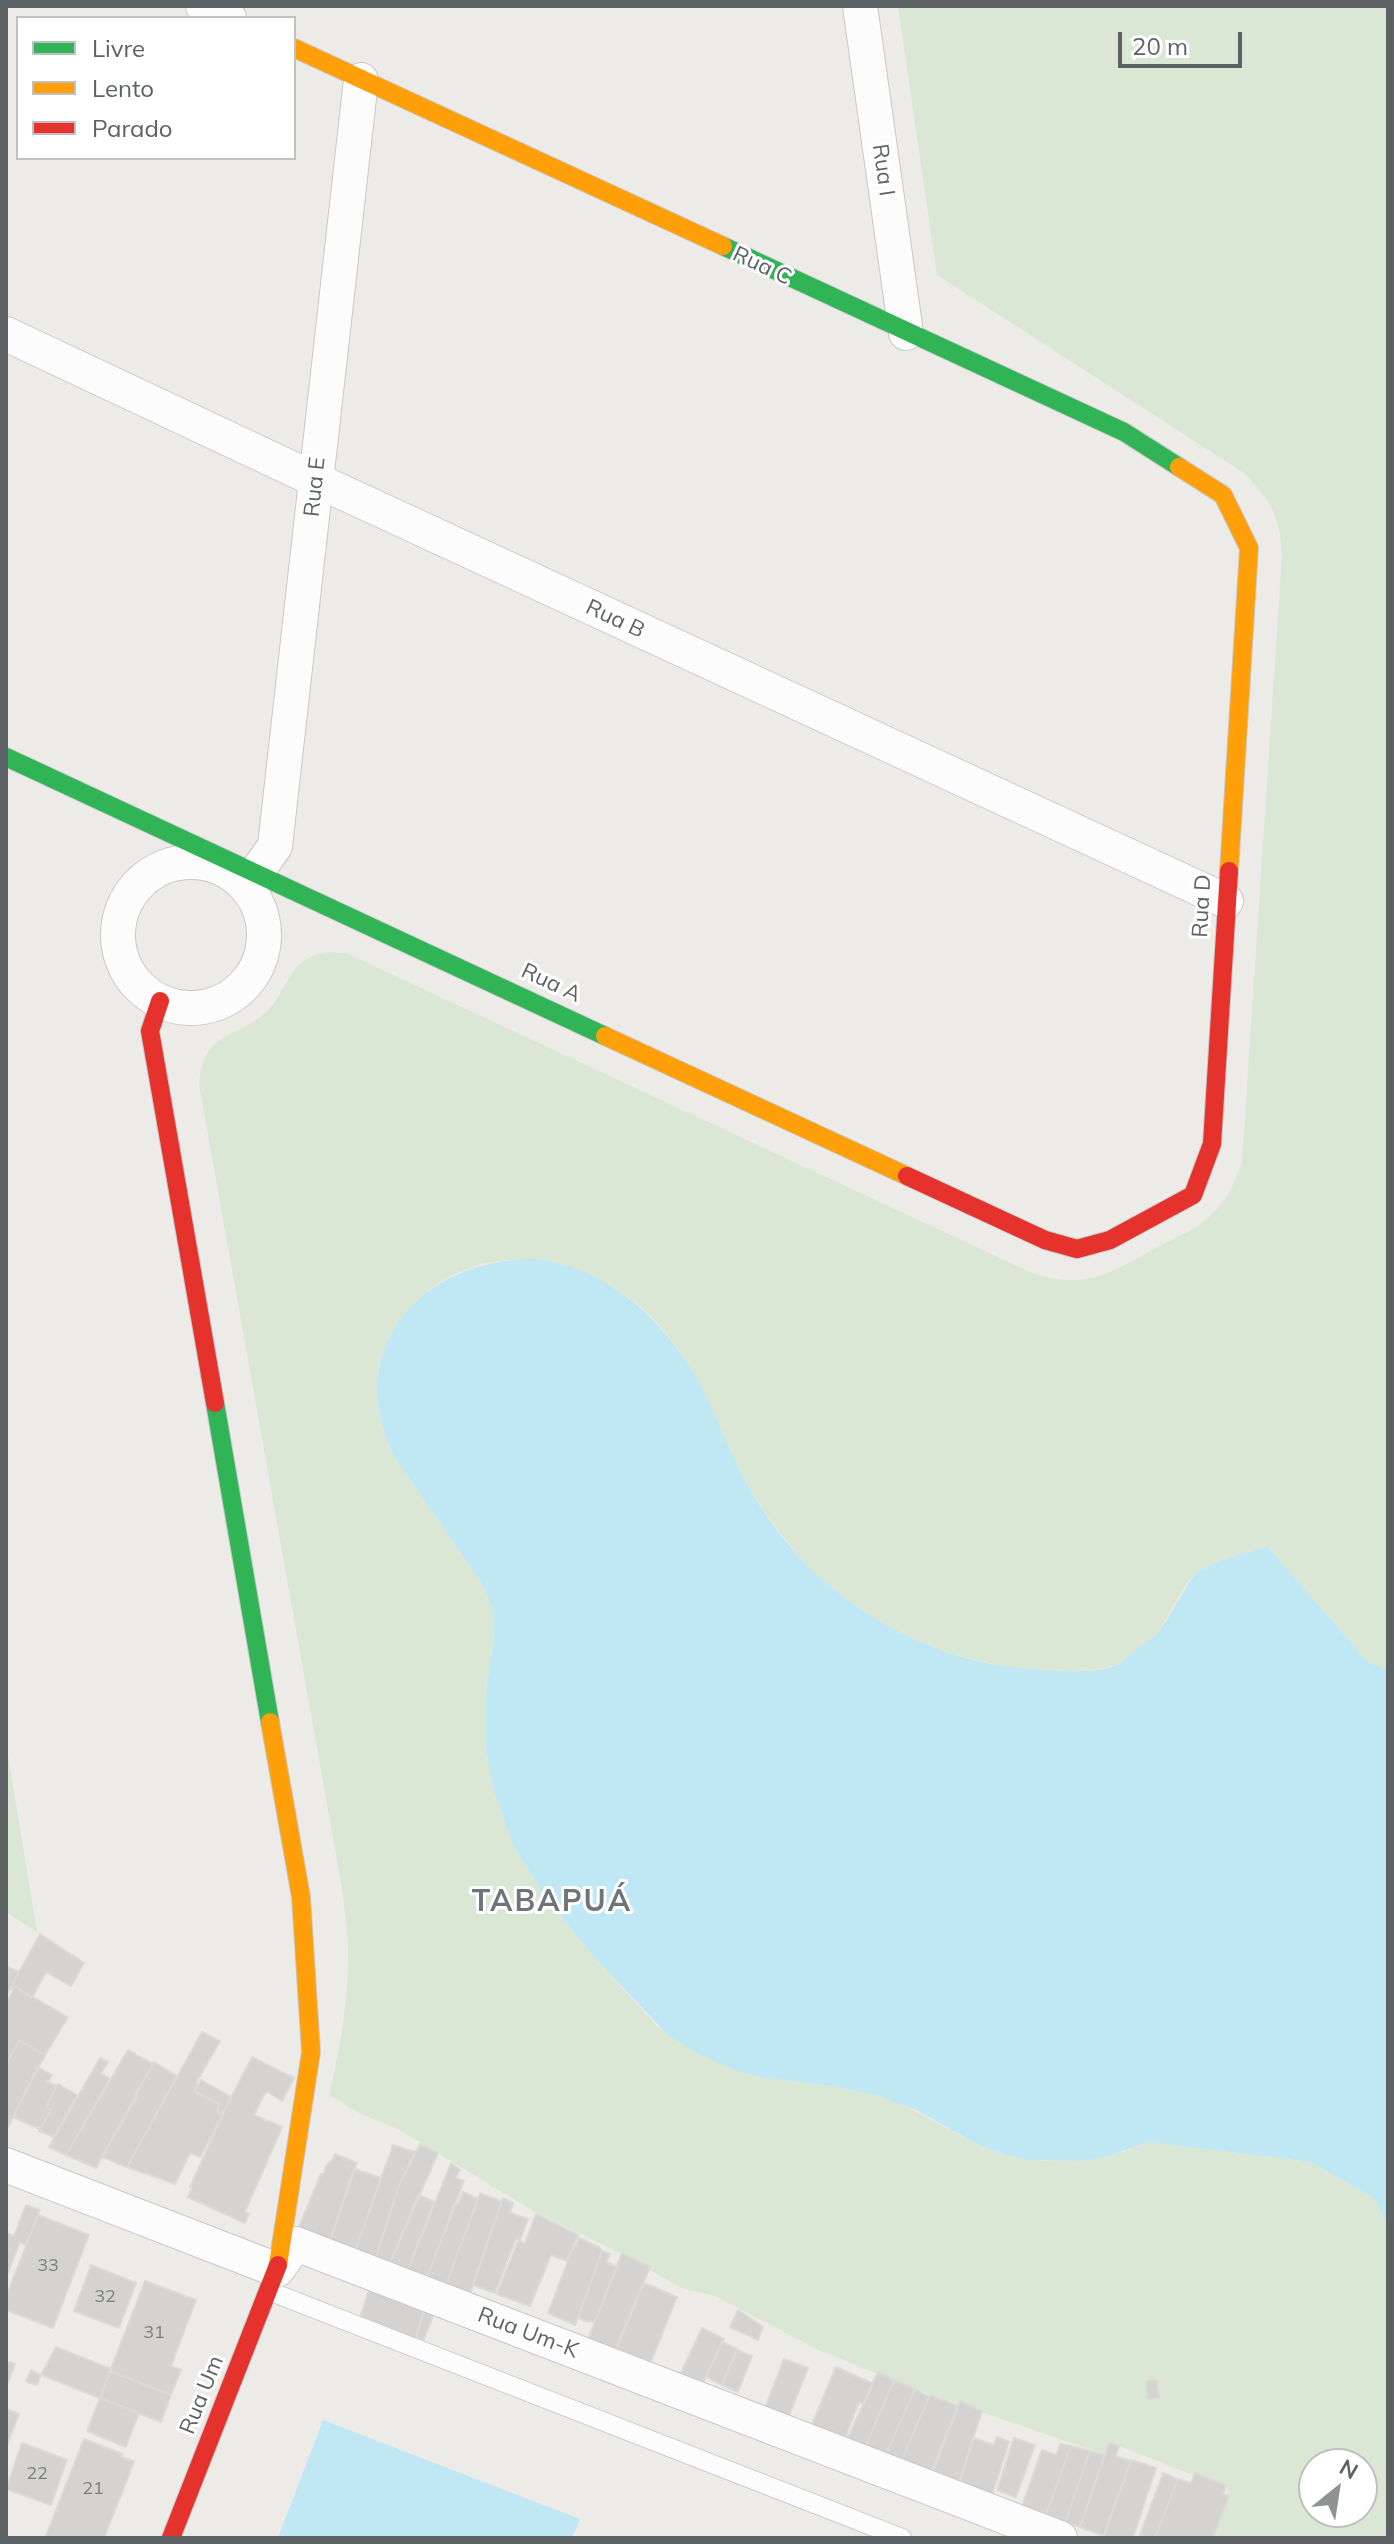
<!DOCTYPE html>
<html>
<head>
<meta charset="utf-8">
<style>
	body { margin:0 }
	#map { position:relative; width:1394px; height:2544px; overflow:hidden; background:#edebe8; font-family:Mulish,sans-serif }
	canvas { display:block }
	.frame { position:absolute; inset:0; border:8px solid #5d6265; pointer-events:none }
	.legend { position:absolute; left:16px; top:16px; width:280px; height:144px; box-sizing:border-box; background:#fff; border:2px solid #bec0c1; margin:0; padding:10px 14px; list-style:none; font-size:24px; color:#5d6265 }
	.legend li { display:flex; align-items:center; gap:16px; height:40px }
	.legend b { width:40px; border:2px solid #bec0c1 }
	.north { position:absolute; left:1298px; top:2448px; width:80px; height:80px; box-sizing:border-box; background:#fff; border:2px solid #bec0c1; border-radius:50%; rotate:30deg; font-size:22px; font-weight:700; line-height:32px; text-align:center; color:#5d6265 }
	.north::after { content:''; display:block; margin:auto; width:28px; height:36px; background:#8f9293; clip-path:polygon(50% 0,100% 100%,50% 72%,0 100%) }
	.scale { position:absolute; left:1118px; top:32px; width:124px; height:36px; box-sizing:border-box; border:4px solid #5d6265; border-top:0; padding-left:10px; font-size:24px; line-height:28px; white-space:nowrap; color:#5d6265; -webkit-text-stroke:6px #fff; paint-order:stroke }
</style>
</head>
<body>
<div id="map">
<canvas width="1394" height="2544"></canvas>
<div class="frame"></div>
<ul class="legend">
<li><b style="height:10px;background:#30b455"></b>Livre</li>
<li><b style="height:10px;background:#ff9f0a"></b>Lento</li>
<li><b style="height:10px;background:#e5322d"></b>Parado</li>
</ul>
<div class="north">N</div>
<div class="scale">20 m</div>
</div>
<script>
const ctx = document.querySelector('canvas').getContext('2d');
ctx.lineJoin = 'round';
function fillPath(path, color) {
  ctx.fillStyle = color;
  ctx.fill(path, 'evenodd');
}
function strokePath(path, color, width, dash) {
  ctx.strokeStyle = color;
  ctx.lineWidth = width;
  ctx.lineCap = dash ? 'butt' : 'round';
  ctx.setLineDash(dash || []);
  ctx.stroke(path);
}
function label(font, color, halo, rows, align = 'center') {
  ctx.font = font + ' Mulish,sans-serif';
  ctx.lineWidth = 6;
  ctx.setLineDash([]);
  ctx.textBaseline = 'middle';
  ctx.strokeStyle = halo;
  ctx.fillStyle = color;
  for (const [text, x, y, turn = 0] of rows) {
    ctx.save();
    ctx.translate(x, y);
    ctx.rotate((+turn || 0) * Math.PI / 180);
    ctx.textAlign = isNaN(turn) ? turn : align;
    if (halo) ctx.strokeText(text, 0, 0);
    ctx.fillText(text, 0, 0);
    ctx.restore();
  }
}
const green = new Path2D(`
	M898,6h490v1664l-20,-8 -101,-116c-14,5 -63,19 -71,27 -15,14 -25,41 -38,58 -6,9 -35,32 -45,35 -40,11 -98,4 -138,-6 -63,-15 -124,-49 -168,-96 -27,-28 -48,-58 -67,-92 -17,-31 -29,-66 -46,-97 -38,-74 -118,-127 -202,-113 -44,8 -83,37 -103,77 -19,36 -14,80 4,116l88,127 11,24 2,33 -8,52v59l7,39 20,56 31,50 49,61 63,69 39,27 73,26 71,9 40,9 20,7 78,41 25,10 41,7h40l40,-9 25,-10 163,20 63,36 14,28v312h-177l18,-49 -110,-43 -13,9 -191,-66 -96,-39 -104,-54 -34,-8 -59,-34 -89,-43 -133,-81 -39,-16 -32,-19c12,-50 20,-98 19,-149 -1,-21 -4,-42 -7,-63l-142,-799c1,-13 3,-24 11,-35 13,-16 37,-20 53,-34 18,-15 23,-40 41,-54 13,-10 27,-9 42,-8l684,319c55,21 86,-2 133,-28 16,-8 35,-16 48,-29 16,-15 24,-33 31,-53l40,-607c-2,-39 -11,-54 -38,-82l-307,-198zM1314,2464h48v48h-48z
	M6,1743l31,189 -31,-20z`);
const water = new Path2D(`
	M533,1259c76,7 137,66 170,131 20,40 34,82 59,119 52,80 136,136 229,155 28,5 100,13 126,1 5,-2 10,-8 14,-11 8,-6 17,-12 24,-19 11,-10 18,-27 27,-40 4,-7 10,-20 17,-24 15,-10 50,-18 68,-25l101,116 20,8v556l-14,-28 -63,-36 -163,-20 -39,14 -26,5 -54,-1 -27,-6 -25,-10 -59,-33 -39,-15 -40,-9 -72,-9 -30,-7 -42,-19 -27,-17 -75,-79 -49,-61 -31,-50 -20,-56 -7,-39v-59l8,-52 -2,-33 -11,-24 -88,-127c-51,-108 30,-196 140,-196z
	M323,2420l257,99 -8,19h-294z`);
const building = new Path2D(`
	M40,1934l44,29 -13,23 -25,-14 -14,26 -17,-11 -2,3 -3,-1z
	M6,1966l13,6 -13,24z
	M15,1987l53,30 -23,38 -26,-15 -13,25v-61z
	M202,2032l18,9 -24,42 2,2 -4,6 25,13 -2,6 6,4 -23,43 -10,-4 -15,31 -48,-17z
	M19,2040l26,15 -39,76v-66z
	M128,2050l25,14 -57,104 -30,-13z
	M252,2057l42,21 -12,23 -14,-9 -3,1 -11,22 28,12 -37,85 4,2 -4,9 -57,-26 4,-10h-2l36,-79z
	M100,2058l8,4 -7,11 9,6 -44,76 -17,-8z
	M154,2062l23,14 -50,91 -25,-10 35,-60 -2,-2z
	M38,2067l14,8 -3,6h-3l11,5 -11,21 5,3 -11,19 -27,-12z
	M201,2080l30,17 -8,17 -6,-4 2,-6 -25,-13z
	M58,2084l19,11 -23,42 -15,-6 12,-21 -5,-3z
	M420,2144l18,9 -48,110 -14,-5 22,-70z
	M393,2145l22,7 -17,36 -22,70 -21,-7z
	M335,2154l22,9 -27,77 -32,-11 23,-55 2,1 3,-9 4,-5h2z
	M451,2163l9,7 -4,8 8,3 -37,97 -19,-8z
	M354,2169l27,9 -26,73 -25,-11z
	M463,2192l15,7 -32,86 -19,-7 28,-75 3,1z
	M480,2193l22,9 -32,92 -24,-9z
	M418,2195l16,7 -26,68 -18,-7z
	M503,2198l10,5 -3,10 18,6 -8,21 -4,-2 -21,55 -22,-8z
	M26,2205l14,5 -14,35 -6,-3 -14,36v-45l8,3z
	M536,2214l42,21 -11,26 -16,-6 -21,51 -33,-12 21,-53 7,2z
	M38,2215l51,20 -36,93 -47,-18v-13z
	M579,2238l21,10 2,3 -27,74 -27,-12 26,-68 2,1z
	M602,2251l8,3 -4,8 11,5 -22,55 -9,-1 -8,-3z
	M622,2253l28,14 -35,83 -27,-11z
	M91,2265l45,18 -17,45 -45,-17z
	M145,2281l51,19 -25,66 10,4 -10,25 -61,-24z
	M644,2283l33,14 -28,70 -35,-12z
	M370,2287l55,21 -10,32 -55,-22z
	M424,2310l10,3 -10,27 -8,-3z
	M738,2310l25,17 -5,13 -28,-13z
	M702,2328l22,11 -23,48 -22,-10z
	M722,2342l15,7 -15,36 -16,-8z
	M56,2347l55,22 -11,29 -59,-23z
	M736,2350l16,6 -14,36 -16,-7z
	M784,2359l24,9 -20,50 -23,-10z
	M6,2361l9,3 -9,24z
	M836,2367l37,17 -9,20 -5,-2 -16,41 -33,-14z
	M31,2370l10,5 -4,10 -11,-4z
	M110,2371l61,24 -10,27 -61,-24z
	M878,2372l16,8 -32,75 -19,-7z
	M894,2380l21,9 -33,74 -20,-8z
	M1157,2380l2,18 -11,1 -2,-18z
	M915,2389l14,8 -32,73 -15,-7z
	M930,2395l28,11 -30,73 -31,-9z
	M100,2398l39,15 -13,34 -39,-16z
	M960,2401l22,10 -23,72 -31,-4 4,-9h2z
	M6,2409l13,5 -13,34z
	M997,2437l12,5 -18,56 -34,-9 16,-51 21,7z
	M1014,2438l21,7 -19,52 -19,-7z
	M84,2439l38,15 -1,3 13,4 -6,17 -24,60h-59z
	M22,2443l45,17 -16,45 -45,-16z
	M1109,2443l10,3 -3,10 15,5 -27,75 -24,-9z
	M1060,2444l11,2 -25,68 -24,-8 20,-56 14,5z
	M1071,2446l19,5 -25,71 -19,-8z
	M1090,2451l15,4 -25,72 -15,-5z
	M1131,2460l25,8 -23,70h-30z
	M1163,2473l15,6 -23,59h-5l-10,-3z
	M1195,2473l31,12 -3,9 6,2 -16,42h-58l23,-59 13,4z`);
const lane = new Path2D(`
	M269,2291l633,247`);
const street = new Path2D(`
	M203,6l26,12
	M860,6l46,327
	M6,334l310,146 910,421
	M118 935a73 73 0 1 1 146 0a73 73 0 1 1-146 0Z
	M246,887l29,-41 86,-766
	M6,2165l271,105 19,-26 764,294`);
const fast = new Path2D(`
	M723,246l401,186 55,35
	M6,757l599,279
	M215,1403l55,319`);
const slow = new Path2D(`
	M294,48l429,198
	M1179,467l44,28 26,53 -20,323
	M605,1036l302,140
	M270,1722l31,175 10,155 -33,213`);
const jam = new Path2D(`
	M160,1001l-10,30 65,372
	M907,1176l138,64 32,9 33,-9 83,-45 19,-51 17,-273
	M171,2538l107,-273`);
const numberNames = [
	["33",48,2266],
	["32",105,2297],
	["31",154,2333],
	["22",37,2474],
	["21",93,2489]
];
const streetNames = [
	["Rua I",883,170,82],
	["Rua C",762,266,25],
	["Rua E",315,487,-84],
	["Rua B",615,619,25],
	["Rua D",1202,906,-87],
	["Rua A",551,983,25],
	["Rua Um-K",528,2333,21],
	["Rua Um",202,2395,-68]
];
const districtNames = [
	["TABAPUÁ",552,1902]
];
fillPath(green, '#dae7d4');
fillPath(water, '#c0e7f4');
fillPath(building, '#d4d3d1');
strokePath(building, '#dcdad7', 2);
strokePath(lane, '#c7c8c7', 20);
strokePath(street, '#c7c8c7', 36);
strokePath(fast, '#c8c8c8', 20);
strokePath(slow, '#c8c8c8', 20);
strokePath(jam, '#c8c8c8', 20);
strokePath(lane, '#fcfcfc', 18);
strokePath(street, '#fcfcfc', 34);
strokePath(fast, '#30b455', 18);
strokePath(slow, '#ff9f0a', 18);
strokePath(jam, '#e5322d', 18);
label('18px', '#7c8081', null, numberNames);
label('22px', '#5d6265', '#fff', streetNames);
ctx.letterSpacing = '2px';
label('bold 30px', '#6e7477', '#fff', districtNames);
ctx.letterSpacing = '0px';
</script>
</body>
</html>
